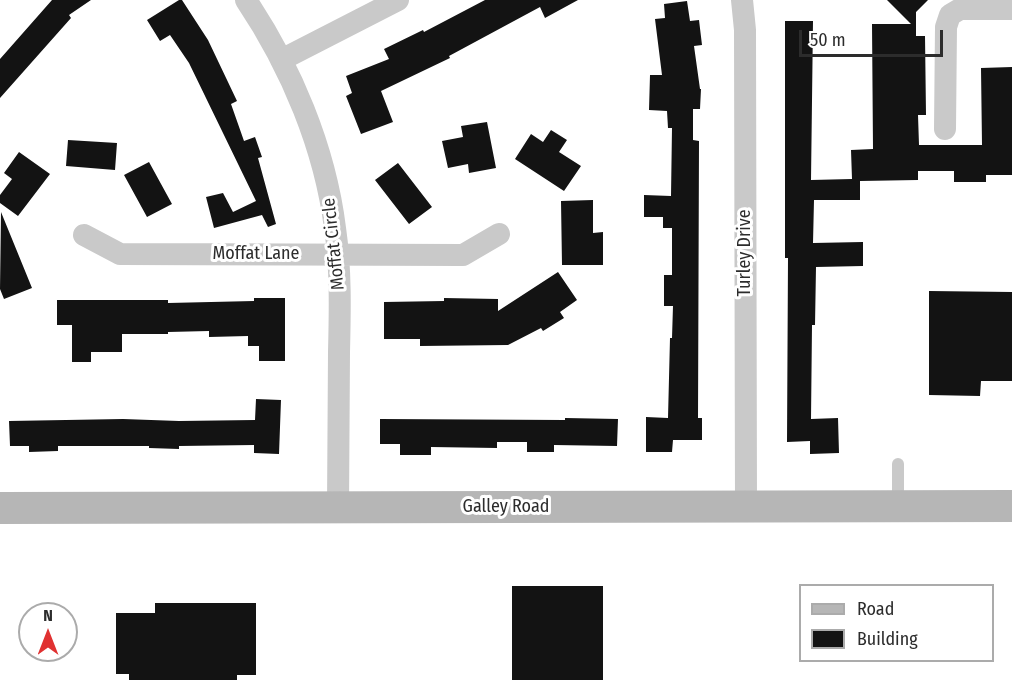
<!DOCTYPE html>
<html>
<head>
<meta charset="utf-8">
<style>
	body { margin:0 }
	#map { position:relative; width:1012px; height:680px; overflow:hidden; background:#fff; font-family:"Fira Sans Condensed",sans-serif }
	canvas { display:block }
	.legend { position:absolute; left:799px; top:584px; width:195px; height:78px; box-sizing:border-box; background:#fff; border:2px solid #ababab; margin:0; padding:8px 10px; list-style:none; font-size:18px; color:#2c2c2c }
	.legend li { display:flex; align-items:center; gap:12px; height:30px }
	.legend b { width:30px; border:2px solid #ababab }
	.north { position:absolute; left:18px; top:602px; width:60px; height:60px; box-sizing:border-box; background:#fff; border:2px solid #ababab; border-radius:50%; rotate:0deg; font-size:16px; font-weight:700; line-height:24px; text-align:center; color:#2c2c2c }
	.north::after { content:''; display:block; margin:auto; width:21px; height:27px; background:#e03131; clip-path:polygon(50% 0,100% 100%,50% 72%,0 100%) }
	.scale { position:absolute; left:799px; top:30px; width:144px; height:27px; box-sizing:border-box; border:3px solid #2c2c2c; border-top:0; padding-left:8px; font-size:18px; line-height:21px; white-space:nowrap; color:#2c2c2c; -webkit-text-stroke:4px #fff; paint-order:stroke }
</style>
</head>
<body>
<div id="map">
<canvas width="1012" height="680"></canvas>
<ul class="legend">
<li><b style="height:8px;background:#b6b6b6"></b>Road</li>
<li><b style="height:16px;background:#131313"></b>Building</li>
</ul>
<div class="north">N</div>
<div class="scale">50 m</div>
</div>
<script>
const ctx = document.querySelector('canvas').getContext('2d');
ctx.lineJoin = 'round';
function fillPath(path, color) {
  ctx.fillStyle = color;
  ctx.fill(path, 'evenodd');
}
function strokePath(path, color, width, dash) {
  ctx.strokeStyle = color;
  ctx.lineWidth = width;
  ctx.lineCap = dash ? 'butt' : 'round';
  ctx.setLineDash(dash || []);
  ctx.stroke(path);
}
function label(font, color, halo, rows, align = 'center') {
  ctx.font = font + ' "Fira Sans Condensed",sans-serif';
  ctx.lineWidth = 6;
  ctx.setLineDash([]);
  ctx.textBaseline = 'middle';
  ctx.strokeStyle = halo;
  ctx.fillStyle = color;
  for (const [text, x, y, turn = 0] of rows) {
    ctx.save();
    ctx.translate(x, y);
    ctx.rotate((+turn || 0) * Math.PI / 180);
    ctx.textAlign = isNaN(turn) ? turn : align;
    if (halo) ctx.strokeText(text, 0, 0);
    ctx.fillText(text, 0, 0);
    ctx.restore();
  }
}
const building = new Path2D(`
	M52,0h39l-22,15 2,3 -71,80v-39z
	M179,0h3l26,40 29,61 -6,3 13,37 11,-4 7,20 -4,1 18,66 -8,3 -6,-12 -48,13 -8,-31 17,-4 10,19 23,-11 -67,-138 -19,-28 -10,6 -13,-21z
	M485,0h93l-33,18 -5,-11 -91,49 1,2 -69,33 12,31 -32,12 -15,-38 6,-3 -6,-17 43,-17 -5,-10 39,-19 1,2z
	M887,0h41l-12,12v24h9l1,79h-8l1,30h63l-1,-77 31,-1v108h-26v7h-32v-11h-36v9l-58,1v19h-46l-1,43 50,-1v24l-47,1 -1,58h-3l-1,94 27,-1 1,35 -29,1v-13l-23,1 1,-184h-3v-237h28l-2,159 41,-1 -1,-29 22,-1 -1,-125h39z
	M687,1l3,20 9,-1 3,25 -8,1 6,43h1l-1,20h-7v31l6,1 -1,277h4v22h-29l-1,12h-26v-35l22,1 2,-80h2l1,-32h-9v-31h8v-47h-9v-11h-19v-22l27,1 1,-68h-4l-1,-17 -18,-1 1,-35h12l-7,-56 10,-1 -1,-14z
	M487,122l9,46 -27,5 -1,-9 -20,4 -6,-27 21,-4 -2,-11z
	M551,130l16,10 -8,12 22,14 -17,25 -49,-32 16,-25 12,8z
	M68,140l49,3 -2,27 -49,-4z
	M19,152l31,22 -32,42 -18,-13v-8l12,-16 -8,-6z
	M149,162l23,42 -25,13 -23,-42z
	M398,163l34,44 -23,17 -34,-44z
	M593,200v33l10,-1v33h-41l-1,-64z
	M1,212l31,76 -28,11 -4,-10z
	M558,272l19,28 -17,12 4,6 -21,13 -2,-3 -33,17 -88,1v-7h-36v-37l60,-1v-3l54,1v12z
	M929,291l83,1v89h-31l-1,15 -51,-1z
	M254,298h31v63h-26v-15h-11v-10l-39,1v-6l-41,1v2h-46v18h-31v10h-19v-37h-15v-25h111v3l86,-2z
	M256,399l25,1 -2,54 -25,-1v-8l-75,1v3l-30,-1v-2h-91v5l-29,1v-6h-19l-1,-25 114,-2 56,2 76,-1z
	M565,418l53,1 -1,27 -63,-1v7h-27v-10h-30v6l-66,-1v8h-31v-11h-20v-25l185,1z
	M512,586h91v94h-91z
	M155,603h101v72h-19v5h-108v-6h-13v-61h39z`);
const lane = new Path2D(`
	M898,506v-42`);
const street = new Path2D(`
	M246,0c45,67 79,148 89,228 6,41 5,83 4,124 0,51 -1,103 -1,155
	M742,0l3,30 1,477
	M281,60l117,-60
	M945,129l1,-102 4,-12 10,-6h52
	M84,235l36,19 343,1 36,-21`);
const secondary = new Path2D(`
	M0,508l1012,-2`);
const streetNames = [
	["Moffat Circle",334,244,-96],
	["Turley Drive",745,253,-90],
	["Moffat Lane",256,254],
	["Galley Road",506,507]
];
fillPath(building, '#131313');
strokePath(lane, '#c9c9c9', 12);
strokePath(street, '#c9c9c9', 22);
strokePath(secondary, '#b6b6b6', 32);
label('18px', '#2c2c2c', '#fff', streetNames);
</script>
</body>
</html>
